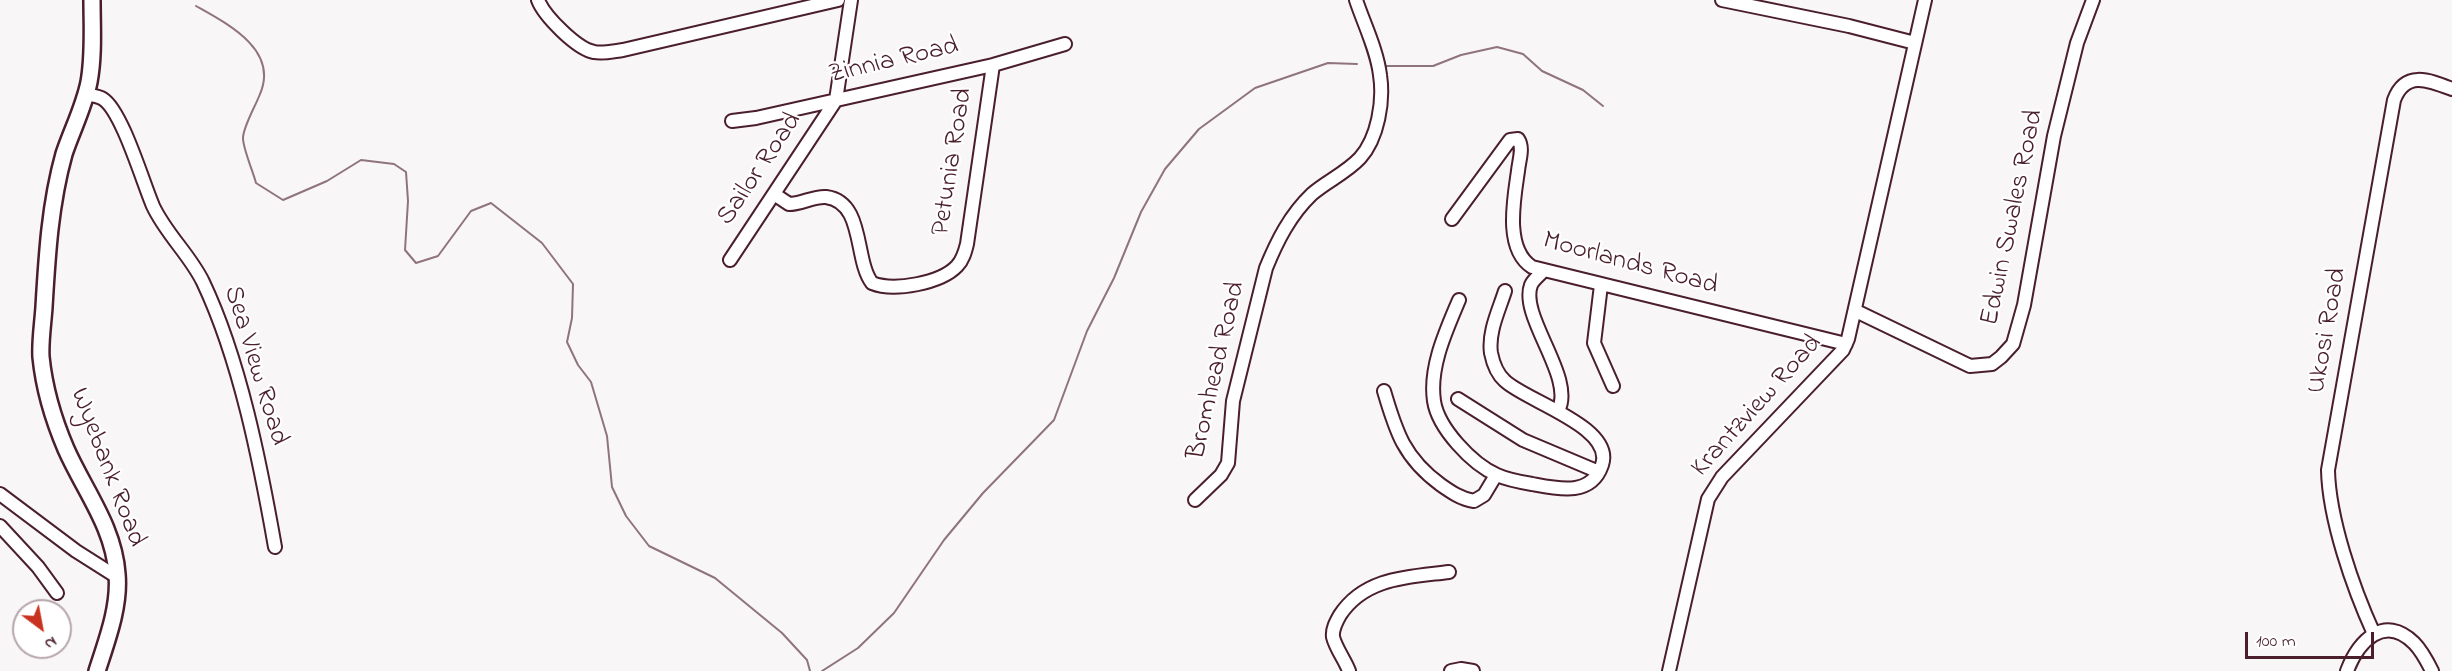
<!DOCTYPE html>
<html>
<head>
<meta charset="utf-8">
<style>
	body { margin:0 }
	#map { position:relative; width:2452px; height:671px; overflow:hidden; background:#f8f6f7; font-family:"Indie Flower",sans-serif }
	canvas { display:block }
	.north { position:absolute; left:12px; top:599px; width:60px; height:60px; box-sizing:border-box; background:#fff; border:2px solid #b7a5aa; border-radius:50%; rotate:148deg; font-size:16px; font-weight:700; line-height:24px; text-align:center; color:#4a1f2b }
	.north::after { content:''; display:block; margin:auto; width:21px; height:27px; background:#c8321e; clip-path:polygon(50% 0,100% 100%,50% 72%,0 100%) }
	.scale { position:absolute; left:2245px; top:632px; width:129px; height:27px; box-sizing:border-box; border:3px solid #4a1f2b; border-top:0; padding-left:8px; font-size:18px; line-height:21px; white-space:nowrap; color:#4a1f2b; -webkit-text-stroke:4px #fff; paint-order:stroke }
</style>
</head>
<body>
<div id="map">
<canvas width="2452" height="671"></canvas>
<div class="north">N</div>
<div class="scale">100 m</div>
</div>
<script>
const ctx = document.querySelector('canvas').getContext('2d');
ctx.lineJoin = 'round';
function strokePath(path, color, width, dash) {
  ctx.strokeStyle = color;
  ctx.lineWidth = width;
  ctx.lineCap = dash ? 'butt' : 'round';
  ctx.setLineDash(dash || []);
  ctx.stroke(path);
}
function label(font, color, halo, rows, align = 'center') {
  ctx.font = font + ' "Indie Flower",sans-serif';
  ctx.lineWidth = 4.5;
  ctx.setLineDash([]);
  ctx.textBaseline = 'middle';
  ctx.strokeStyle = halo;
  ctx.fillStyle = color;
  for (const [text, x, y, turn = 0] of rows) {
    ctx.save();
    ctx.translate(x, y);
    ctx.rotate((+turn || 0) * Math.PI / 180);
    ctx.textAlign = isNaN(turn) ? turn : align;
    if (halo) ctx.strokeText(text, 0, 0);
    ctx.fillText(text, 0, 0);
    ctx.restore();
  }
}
const stream = new Path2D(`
	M196,6c32,18 83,44 64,88 -4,11 -17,33 -17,44 0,11 10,33 13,45l27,17 44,-19 34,-21 33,4 12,8 2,29 -3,49 11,13 22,-7 33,-45 20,-8 51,40 31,41 -1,34 -5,24 11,23 13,17 16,54 5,51 14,29 23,30 66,32 67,55 25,27 3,11
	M1383,66h50l28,-11 36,-8 26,7 19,17 41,19 20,16
	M822,671l36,-23 36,-35 50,-73 39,-47 71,-73 33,-89 27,-53 27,-66 24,-43 34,-40 56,-41 73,-25 29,1`);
const minor = new Path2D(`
	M538,0c6,16 39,49 56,52 9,2 20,-1 29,-2l215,-50
	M1722,0l127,26 66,17
	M85,94c6,1 14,2 18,5 19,12 40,84 50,107 13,28 37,49 50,76 37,78 57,180 72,265
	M732,121l24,-3 237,-53 72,-21
	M774,194l15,10c12,0 25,-8 37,-7 39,5 28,63 46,86 22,9 69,0 85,-17 6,-6 8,-14 10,-22l26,-179
	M1452,219l58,-79 8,-1c6,9 1,21 0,32 -4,28 -14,78 14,96l314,77
	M730,260l106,-160 15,-100
	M1543,271c-4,5 -10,9 -12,14 -12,32 45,93 27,126
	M1601,285l-7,58 19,43
	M1459,300c-13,31 -30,67 -25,101 4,27 38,63 63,74 11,5 23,7 35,9 26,5 59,13 70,-19 13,-38 -76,-64 -97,-84 -8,-7 -12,-18 -14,-28 -3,-21 8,-43 14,-62
	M1856,311l114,55 22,-2 9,-7 12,-13 11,-39 30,-169 23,-93 16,-43
	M1384,391c12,41 20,67 57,94 10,7 20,14 33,16l10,-6 12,-20
	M1458,399l65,41 76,32
	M0,494l76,57 41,26
	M1195,500l26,-25 7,-12 5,-62 33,-133c11,-27 24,-53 46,-74 15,-13 34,-21 48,-36 18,-20 24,-57 20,-83 -3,-25 -16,-51 -24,-75
	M0,526l38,41 19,26
	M2374,634c-21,-46 -45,-115 -46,-164l66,-370c11,-30 35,-20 58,-11
	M1349,671c-4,-11 -13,-22 -16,-34 -1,-8 3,-15 7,-22 25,-38 69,-38 109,-43
	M1451,671l10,-2 12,2
	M1669,671l39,-172 14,-22 121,-127 5,-11 77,-339
	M2347,671c11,-29 37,-58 67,-28 8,8 13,18 18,28`);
const major = new Path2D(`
	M92,0c0,27 2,55 -3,82 -5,25 -17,48 -25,72 -14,50 -17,102 -20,153 -1,16 -4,34 -3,50 3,30 13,64 25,92 18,41 48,78 51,125 3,32 -10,66 -20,97`);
const streetNames = [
	["Zinnia Road",894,62,-13],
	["Petunia Road",954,162,-81],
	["Sailor Road",761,170,-56],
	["Edwin Swales Road",2014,218,-78],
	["Moorlands Road",1630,265,15],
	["Ukosi Road",2329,331,-80],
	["Sea View Road",254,366,73],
	["Bromhead Road",1218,371,-77],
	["Krantzview Road",1758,407,-48],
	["Wyebank Road",106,468,69]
];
strokePath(stream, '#8f747b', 2);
strokePath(minor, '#4a1f2b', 16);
strokePath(major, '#4a1f2b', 20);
strokePath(minor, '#fff', 12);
strokePath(major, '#fff', 15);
label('27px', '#4a1f2b', '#fff', streetNames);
</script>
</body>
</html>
